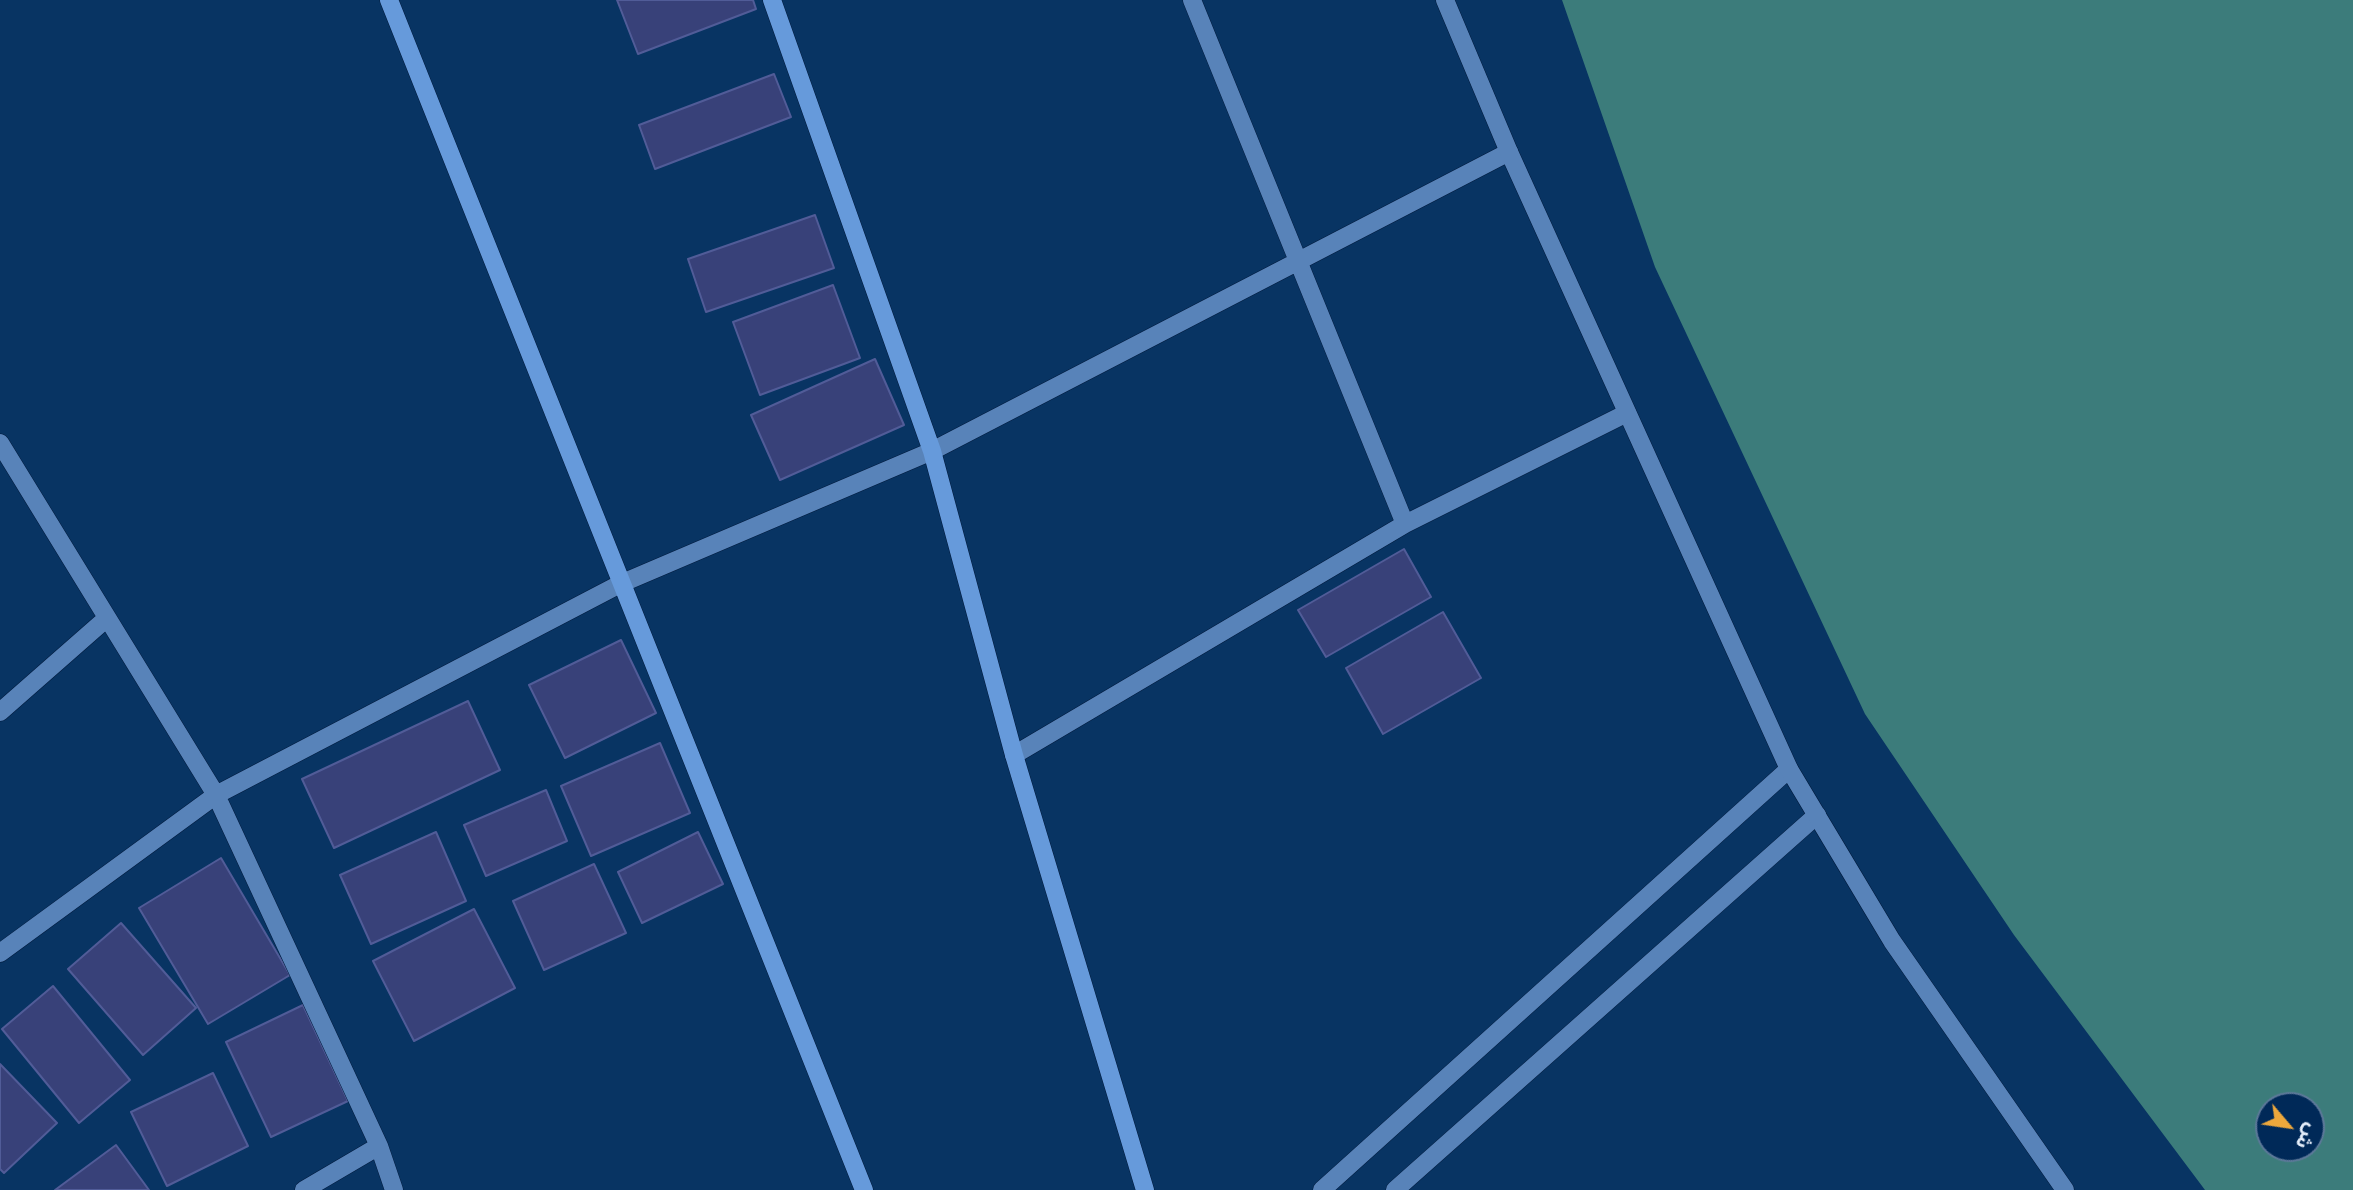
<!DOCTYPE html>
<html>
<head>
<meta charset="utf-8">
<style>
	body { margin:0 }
	#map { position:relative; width:2353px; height:1190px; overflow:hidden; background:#083463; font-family:"Fira Sans","Noto Sans Arabic",sans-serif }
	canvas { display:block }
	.north { position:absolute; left:2255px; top:1092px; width:70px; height:70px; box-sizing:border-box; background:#002958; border:2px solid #5c7899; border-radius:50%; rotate:119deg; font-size:19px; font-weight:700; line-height:28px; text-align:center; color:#e5eefa }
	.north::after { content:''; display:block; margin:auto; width:24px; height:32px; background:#eda83c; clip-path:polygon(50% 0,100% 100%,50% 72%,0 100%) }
</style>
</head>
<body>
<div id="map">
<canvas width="2353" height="1190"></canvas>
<div class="north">ش</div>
</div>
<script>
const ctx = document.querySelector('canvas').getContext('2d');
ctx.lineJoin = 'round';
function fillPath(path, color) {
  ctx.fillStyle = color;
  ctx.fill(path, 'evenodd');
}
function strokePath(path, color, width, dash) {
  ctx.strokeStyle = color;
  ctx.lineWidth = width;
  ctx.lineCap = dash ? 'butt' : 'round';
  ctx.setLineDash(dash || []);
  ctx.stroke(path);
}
const water = new Path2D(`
	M1562,0h791v1190h-148l-191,-255 -149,-221 -210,-447zM2269,1106h42v42h-42z`);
const building = new Path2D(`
	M617,0h136l3,9 -118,45z
	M774,74l17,43 -136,52 -16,-44z
	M815,215l19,53 -128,44 -18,-53z
	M833,285l27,73 -100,37 -27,-73z
	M875,359l29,66 -124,55 -29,-65z
	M1404,549l27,48 -105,60 -28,-47z
	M1443,612l38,66 -98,56 -37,-66z
	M621,640l35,73 -91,45 -36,-73z
	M468,701l32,69 -166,78 -32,-69z
	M660,743l30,70 -99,43 -30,-70z
	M546,790l21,51 -81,35 -22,-51z
	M436,832l30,69 -95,43 -31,-69z
	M698,832l25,52 -81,39 -24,-51z
	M221,858l69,117 -82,49 -69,-116z
	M594,864l32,69 -82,37 -31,-69z
	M474,909l41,79 -101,53 -41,-80z
	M121,923l75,85 -53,47 -75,-86z
	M53,986l77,94 -51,43 -77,-94z
	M303,1005l45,96 -77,36 -45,-95z
	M0,1064l57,59 -53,50 -4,-4z
	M213,1073l35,73 -81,40 -36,-74z
	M116,1145l33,45h-94z`);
const minor = new Path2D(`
	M1192,0l213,524 222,-111
	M0,443l216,352 163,351 15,44
	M0,712l107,-94
	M1014,755l391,-231
	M0,953l216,-158 404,-211 312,-133 577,-299
	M304,1190l75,-44
	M1322,1190l467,-421
	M1395,1190l422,-375`);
const tertiary = new Path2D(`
	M1445,0l64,152 280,617 103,172 173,249`);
const primary = new Path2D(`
	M389,0l475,1190
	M772,0l160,451 82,304 131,435`);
fillPath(water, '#3c7c7b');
fillPath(building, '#384179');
strokePath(building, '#515c98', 2);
strokePath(minor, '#001b3e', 19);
strokePath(tertiary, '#001b3e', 19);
strokePath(primary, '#001b3e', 19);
strokePath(minor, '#5883b9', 18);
strokePath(tertiary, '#5883b9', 18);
strokePath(primary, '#669adb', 18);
</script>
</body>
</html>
